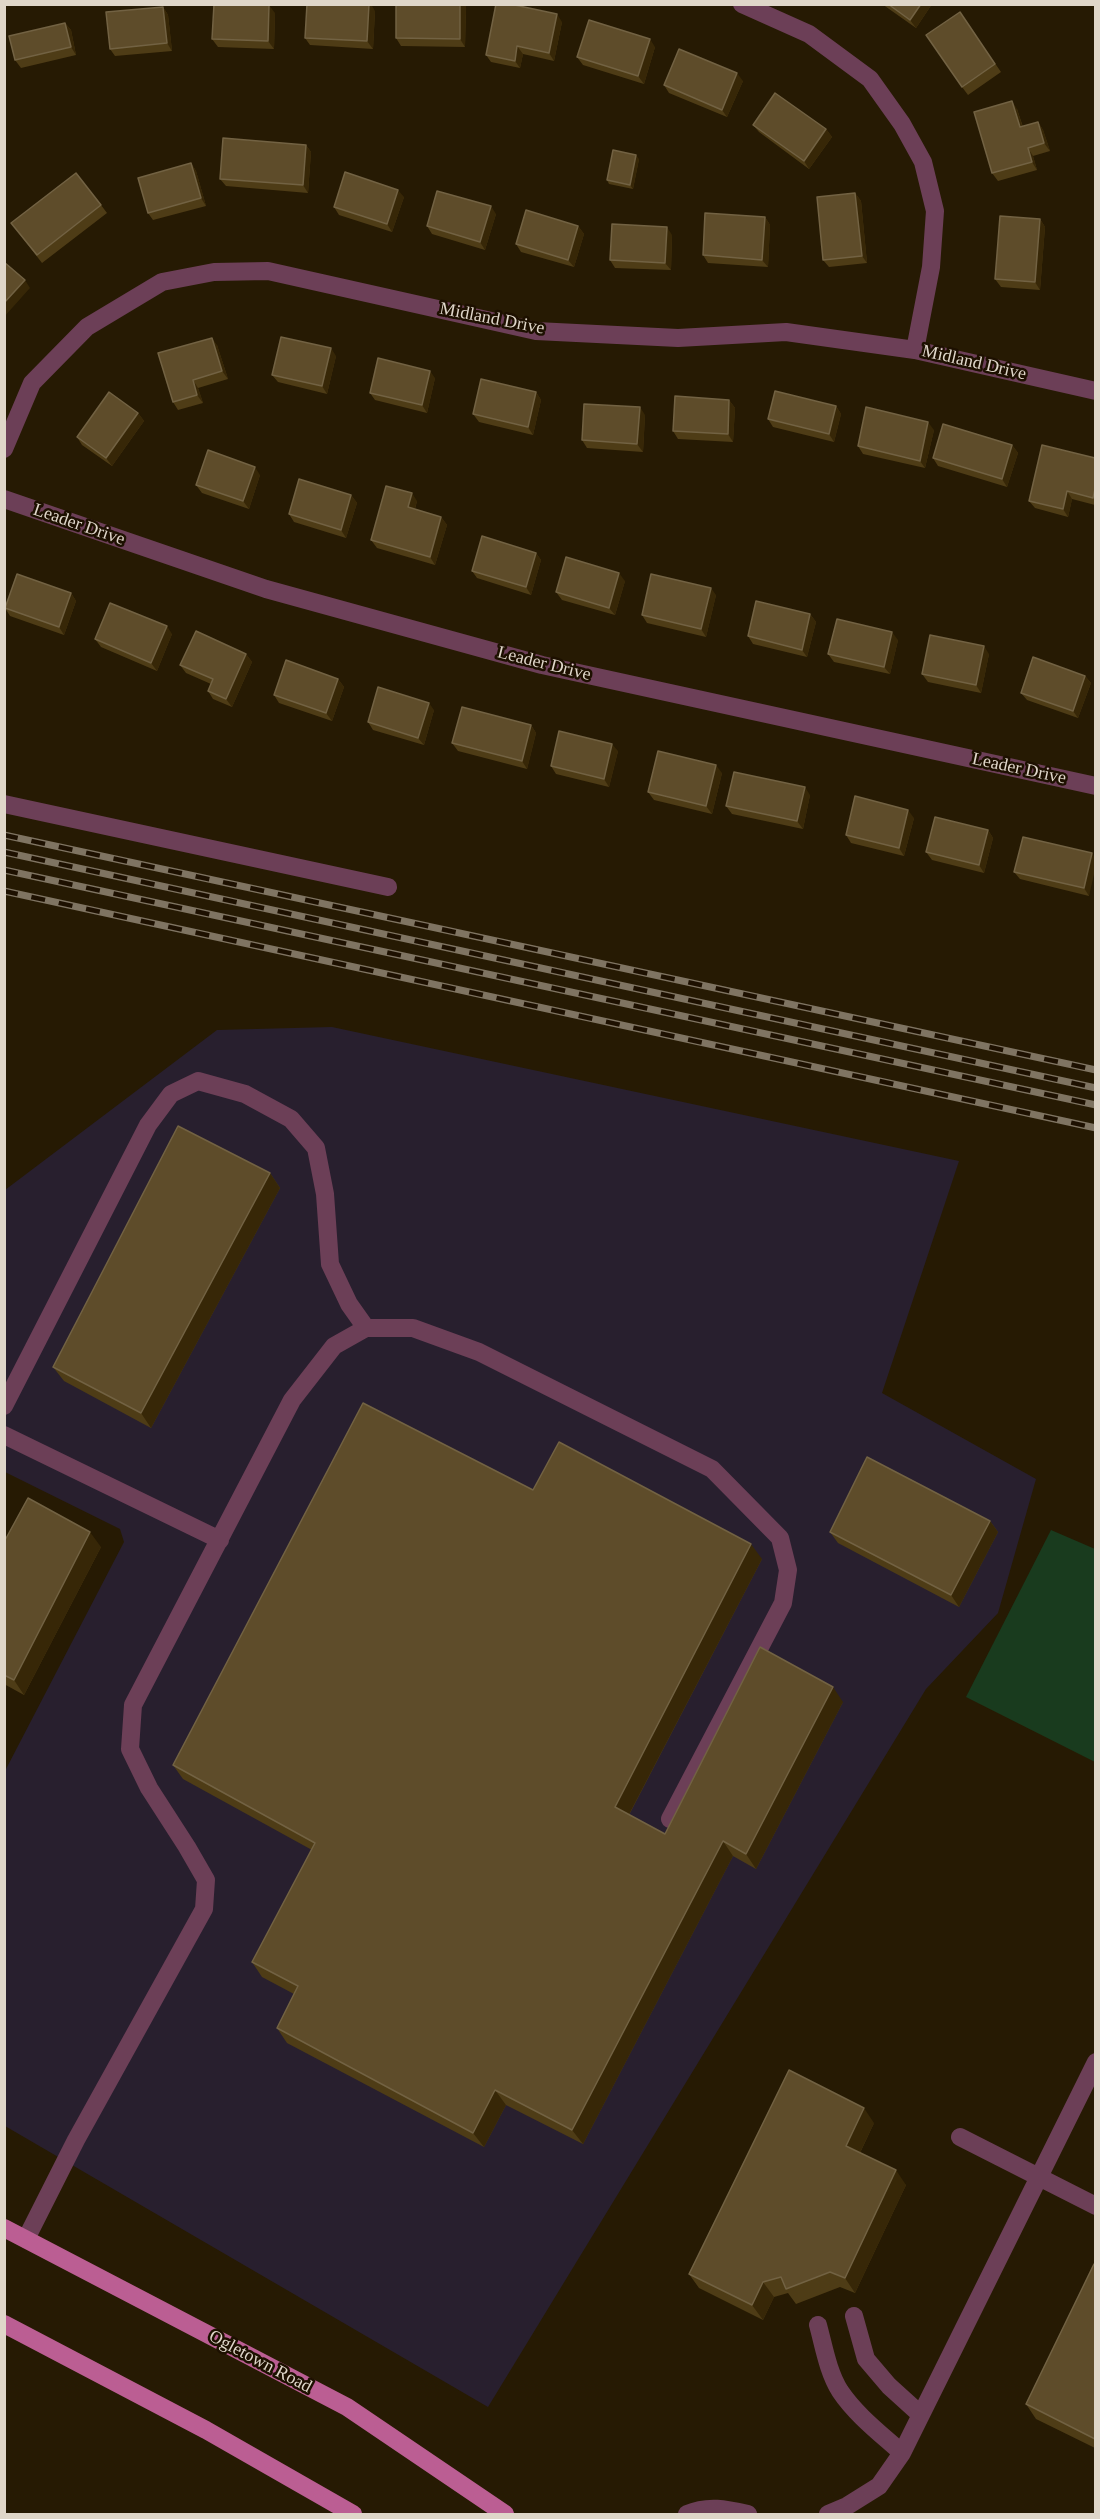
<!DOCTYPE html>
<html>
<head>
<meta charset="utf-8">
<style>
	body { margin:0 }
	#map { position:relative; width:1100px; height:2519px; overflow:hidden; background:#261a03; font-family:"Times New Roman",serif }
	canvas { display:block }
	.frame { position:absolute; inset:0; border:6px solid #dfd6c9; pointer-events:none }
</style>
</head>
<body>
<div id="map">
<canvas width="1100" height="2519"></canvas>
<div class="frame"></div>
</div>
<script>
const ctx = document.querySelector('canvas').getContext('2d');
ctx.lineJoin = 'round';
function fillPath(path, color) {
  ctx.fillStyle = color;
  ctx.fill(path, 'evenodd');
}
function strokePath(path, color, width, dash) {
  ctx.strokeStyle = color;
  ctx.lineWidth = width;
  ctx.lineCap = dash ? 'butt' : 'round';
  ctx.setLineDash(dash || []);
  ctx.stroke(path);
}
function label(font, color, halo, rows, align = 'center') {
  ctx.font = font + ' "Times New Roman",serif';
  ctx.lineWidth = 5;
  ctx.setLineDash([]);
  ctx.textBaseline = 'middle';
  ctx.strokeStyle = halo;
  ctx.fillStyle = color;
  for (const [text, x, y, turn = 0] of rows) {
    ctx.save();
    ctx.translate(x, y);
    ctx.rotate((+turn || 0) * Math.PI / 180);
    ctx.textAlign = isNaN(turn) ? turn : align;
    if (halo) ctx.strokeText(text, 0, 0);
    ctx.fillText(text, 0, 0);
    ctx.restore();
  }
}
const commercial = new Path2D(`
	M332,1027l627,134 -77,232 154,86 -38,134 -72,76 -438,718 -483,-281v-355l119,-229 -4,-13 -115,-57v-282l212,-160z`);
const green = new Path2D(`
	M1051,1530l44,19v213l-129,-65z`);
const minor = new Path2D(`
	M742,4l67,30 61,45 32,45 21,38 12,49 -4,56 -16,83
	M4,449l28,-66 55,-56 75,-45 52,-10 54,-1 268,60 142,7 108,-6 129,18 181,41
	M4,499l262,90 276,76 554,121
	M4,804l384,83
	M4,1406l144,-281 23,-31 27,-13 47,13 46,25 25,29 9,46 5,70 19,40 17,24
	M4,1435l216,105
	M960,2137l136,69
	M26,2239l50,-99 128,-231 2,-29 -19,-33 -38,-59 -19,-39 3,-44 159,-305 42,-54 32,-18h47l66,24 233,117 68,69 8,32 -5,33 -113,216
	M854,2316l12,43 23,27 32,29
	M818,2325c6,22 10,47 22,66 16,24 41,43 62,62
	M687,2514c21,-9 39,-5 61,0
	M828,2514l19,-8 32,-20 23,-33 194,-391`);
const major = new Path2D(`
	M4,2228l343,179 158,107
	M4,2324l202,106 147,84`);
const rail = new Path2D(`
	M4,835l1092,235
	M4,852l1092,236
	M4,870l1092,235
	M4,891l1092,237`);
const wall = new Path2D(`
	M396,4h68l2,2 -1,41 -64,-1 -5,-8z
	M882,4h50l-16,24z
	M163,7l5,8 4,36 -57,5 -5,-7z
	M375,11l-2,38 -63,-4 -5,-7z
	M960,12l41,60 -33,23 -6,-8z
	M275,13l-1,36 -56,-2 -6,-8z
	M562,22l-8,39 -31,-7 -3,14 -29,-6 -5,-7z
	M65,23l6,7 5,25 -55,13 -6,-8z
	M655,47l-11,37 -61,-19 -6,-8z
	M743,81l-16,36 -58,-24 -5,-8z
	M1017,109l6,18 15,-5 5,8 7,21 -17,5 4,14 -39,11 -6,-8z
	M753,125l73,4 6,8 -23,32 -50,-37z
	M306,145l5,7 -3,41 -82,-7 -6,-7z
	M639,159l-6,30 -24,-5 -2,-4z
	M191,163l5,8 10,35 -53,14 -5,-7z
	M855,193l6,8 6,62 -38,4 -6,-7z
	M404,197l-12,35 -53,-17 -5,-8z
	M101,205l6,8 -65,50 -31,-40z
	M496,214l-11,36 -53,-16 -5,-8z
	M765,217l5,8 -2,42 -60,-4 -5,-8z
	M1040,219l5,8 -5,63 -39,-3 -6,-8z
	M578,226l6,8 -10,33 -53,-15 -5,-8z
	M672,235l-1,35 -56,-2 -5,-8z
	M217,345l11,34 -30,9 5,15 -25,7 -5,-8z
	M336,356l-9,38 -49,-12 -6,-7z
	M435,378l-8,35 -52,-13 -5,-7z
	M536,392l5,8 -8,35 -54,-13 -6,-8z
	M729,400l6,8 -2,34 -55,-3 -5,-8z
	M836,406l5,8 -7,28 -61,-15 -5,-8z
	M138,413l6,8 -32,45 -30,-21 -5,-8z
	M645,415l-2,37 -56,-4 -5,-8z
	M934,430l-9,38 -62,-14 -5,-8z
	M1012,445l6,8 -11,34 -69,-21 -5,-8z
	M1095,458v47l-23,-6 -4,18 -33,-9 -6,-7z
	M260,475l-11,34 -47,-16 -6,-8z
	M351,495l6,8 -11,35 -52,-16 -5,-8z
	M417,501l-2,8 26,8 6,8 -12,40 -58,-17 -6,-8z
	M536,553l5,7 -10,35 -54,-17 -5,-7z
	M625,581l-10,34 -53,-15 -6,-8z
	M71,593l5,8 -12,34 -54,-19 -5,-8z
	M716,595l-10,42 -59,-14 -5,-8z
	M810,614l6,8 -9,35 -54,-13 -5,-8z
	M172,634l-15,37 -56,-24 -6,-8z
	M898,640l-8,34 -56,-12 -6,-8z
	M246,654l6,8 -20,45 -19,-8 -5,-8 3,-7 -25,-11 -6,-8z
	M989,654l-8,39 -53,-11 -6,-8z
	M1085,676l6,7 -13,35 -51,-18 -6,-7z
	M338,679l6,8 -12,34 -53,-18 -5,-8z
	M434,710l-10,35 -51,-15 -5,-8z
	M531,725l5,8 -9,36 -69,-18 -6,-8z
	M618,751l-9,36 -53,-13 -5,-8z
	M722,773l-10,41 -58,-14 -6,-8z
	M810,795l-7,34 -71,-15 -6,-8z
	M914,818l-10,38 -53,-13 -5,-8z
	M988,830l5,8 -9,35 -52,-13 -6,-8z
	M1092,853l-3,43 -69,-17 -6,-7z
	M270,1173l10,15 -129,240 -87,-47 -11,-14z
	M533,1490l229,69 -133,256 36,19 178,-132 -87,167 -23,-13 -150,288 -77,-39 -22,42 -197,-104 -10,-15 17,-34 -32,-17 -10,-15 60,-112 -129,-71 -10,-14z
	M990,1521l8,11 -39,75 -121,-64 -8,-11z
	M4,1542l97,5 -77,148 -20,-11z
	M874,2123l-14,30 46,32 -51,108 -15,-6 -44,17 -8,-11 -14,4 -11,23 -64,-32 -10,-14z
	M1095,2265v183l-59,-29 -10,-15z`);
const shadedWall = new Path2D(`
	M369,4h2l4,7 -2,38 -6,-8z
	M460,4h4l2,2 -1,41 -5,-8z
	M921,4h11l-16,24 -6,-8z
	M269,5l6,8 -1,36 -6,-8z
	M163,7l5,8 4,36 -5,-8z
	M557,14l5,8 -8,39 -5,-8z
	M65,23l6,7 5,25 -5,-8z
	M650,39l5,8 -11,37 -6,-8z
	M517,46l6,8 -3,14 -5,-7z
	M737,73l6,8 -16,36 -5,-7z
	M1012,101l5,8 8,26 -5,-8z
	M1038,122l5,8 7,21 -6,-8z
	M826,129l6,8 -23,32 -5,-8z
	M306,145l5,7 -3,41 -5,-8z
	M1028,148l5,8 4,14 -5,-8z
	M636,155l3,4 -6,30 -3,-4z
	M191,163l5,8 10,35 -5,-8z
	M398,190l6,7 -12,35 -5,-8z
	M855,193l6,8 6,62 -5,-7z
	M491,206l5,8 -11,36 -5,-8z
	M765,217l5,8 -2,42 -6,-7z
	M1040,219l5,8 -5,63 -5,-8z
	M578,226l6,8 -10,33 -6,-7z
	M667,227l5,8 -1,35 -6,-7z
	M25,280l5,8 -26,29v-14z
	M212,338l5,7 11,34 -6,-8z
	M331,348l5,8 -9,38 -5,-8z
	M430,371l5,7 -8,35 -5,-8z
	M193,380l5,8 5,15 -6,-8z
	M536,392l5,8 -8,35 -5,-8z
	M729,400l6,8 -2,34 -5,-8z
	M836,406l5,8 -7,28 -5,-8z
	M640,407l5,8 -2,37 -6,-8z
	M138,413l6,8 -32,45 -6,-8z
	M928,422l6,8 -9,38 -5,-7z
	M1012,445l6,8 -11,34 -5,-8z
	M255,467l5,8 -11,34 -6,-8z
	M1067,491l5,8 -4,18 -5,-8z
	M412,493l5,8 -4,14 -5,-8z
	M351,495l6,8 -11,35 -5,-8z
	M441,517l6,8 -12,40 -5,-8z
	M536,553l5,7 -10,35 -5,-8z
	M619,573l6,8 -10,34 -6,-7z
	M711,588l5,7 -10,42 -5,-8z
	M71,593l5,8 -12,34 -5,-8z
	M810,614l6,8 -9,35 -5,-7z
	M167,626l5,8 -15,37 -6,-8z
	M892,632l6,8 -8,34 -6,-7z
	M984,646l5,8 -8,39 -5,-8z
	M246,654l6,8 -20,45 -6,-8z
	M1085,676l6,7 -13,35 -5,-7z
	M338,679l6,8 -12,34 -6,-8z
	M429,703l5,7 -10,35 -6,-7z
	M531,725l5,8 -9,36 -5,-8z
	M612,744l6,7 -9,36 -5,-8z
	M716,765l6,8 -10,41 -6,-8z
	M805,787l5,8 -7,34 -6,-8z
	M908,810l6,8 -10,38 -5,-8z
	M988,830l5,8 -9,35 -5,-8z
	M1092,853l3,5v12l-6,26 -5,-8z
	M270,1173l10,15 -129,240 -10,-15z
	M990,1521l8,11 -39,75 -8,-12z
	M90,1532l11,15 -77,148 -10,-15z
	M751,1544l11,15 -137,263 -10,-15z
	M833,1687l10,15 -87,167 -10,-15z
	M723,1841l10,15 -150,288 -11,-14z
	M495,2090l11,15 -22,42 -11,-14z
	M864,2108l10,15 -18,38 -10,-15z
	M896,2170l10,15 -51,108 -10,-15z
	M763,2282l11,15 -11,23 -11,-15z`);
const building = new Path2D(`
	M214,4l55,1 -1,36 -56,-2z
	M307,4h62l-2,37 -62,-3z
	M396,4h64v35l-64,-1z
	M496,4h14l47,10 -8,39 -32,-7 -2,15 -29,-6z
	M888,4h33l-11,16z
	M163,7l4,36 -57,6 -4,-37z
	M960,12l35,52 -33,23 -36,-52z
	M589,20l61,19 -12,37 -61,-19z
	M65,23l6,24 -56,13 -6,-24z
	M679,49l58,24 -15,37 -58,-25z
	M775,93l51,36 -22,32 -51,-36z
	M1012,101l8,26 18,-5 6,21 -16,5 4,14 -40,11 -18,-61z
	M223,138l83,7 -3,40 -83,-6z
	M613,150l23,5 -6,30 -23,-5z
	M191,163l10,35 -53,15 -10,-35z
	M345,172l53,18 -11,34 -53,-17z
	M76,173l25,32 -64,50 -26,-32z
	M437,191l54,15 -11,36 -53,-16z
	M855,193l7,63 -39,4 -6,-63z
	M526,210l52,16 -10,34 -52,-16z
	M705,213l60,4 -3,43 -59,-5z
	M1000,216l40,3 -5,63 -40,-3z
	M612,224l55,3 -2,36 -55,-3z
	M4,262l21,18 -21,23z
	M281,337l50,11 -9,38 -50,-11z
	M212,338l10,33 -29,9 4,15 -24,7 -15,-49z
	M378,358l52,13 -8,34 -52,-12z
	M481,379l55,13 -8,35 -55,-13z
	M775,391l61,15 -7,28 -61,-15z
	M109,392l29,21 -32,45 -29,-21z
	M675,396l54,4 -1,34 -55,-3z
	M584,404l56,3 -3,37 -55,-4z
	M866,407l62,15 -8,39 -62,-15z
	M943,424l69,21 -10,34 -69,-21z
	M1042,445l53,13v31l-2,9 -26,-7 -4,18 -34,-8z
	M208,450l47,17 -12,34 -47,-16z
	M299,479l52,16 -10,35 -52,-16z
	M386,486l26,7 -4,14 33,10 -11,40 -59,-17z
	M482,536l54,17 -10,34 -54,-16z
	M566,557l53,16 -10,35 -53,-16z
	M17,574l54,19 -12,34 -54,-19z
	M651,574l60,14 -10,41 -59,-14z
	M756,601l54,13 -8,36 -54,-14z
	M110,603l57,23 -16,37 -56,-24z
	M837,619l55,13 -8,35 -56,-13z
	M196,631l50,23 -20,45 -18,-8 5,-12 -33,-14z
	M930,635l54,11 -8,39 -54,-11z
	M1033,657l52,19 -12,35 -52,-18z
	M286,660l52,19 -12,34 -52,-18z
	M378,687l51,16 -11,35 -50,-16z
	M462,707l69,18 -9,36 -70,-18z
	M559,731l53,13 -8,35 -53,-13z
	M658,751l58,14 -10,41 -58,-14z
	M734,772l71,15 -8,34 -71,-15z
	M855,796l53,14 -9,38 -53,-13z
	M935,817l53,13 -9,35 -53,-13z
	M1023,837l69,16 -8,35 -70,-16z
	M178,1126l92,47 -129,240 -88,-46z
	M363,1403l170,87 26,-48 192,102 -136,263 50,27 95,-187 73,40 -87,167 -23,-13 -151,289 -77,-40 -22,43 -196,-105 21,-42 -46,-24 63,-119 -142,-78z
	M867,1457l123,64 -39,74 -121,-63z
	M28,1498l62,34 -76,148 -10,-5v-133z
	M789,2070l75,38 -18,38 50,24 -51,108 -15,-6 -44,17 -5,-12 -18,5 -11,23 -63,-31z
	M1094,2264l1,1v174l-69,-35z`);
const streetNames = [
	["Midland Drive",492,319,11],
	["Midland Drive",974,363,13],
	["Leader Drive",79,525,19],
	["Leader Drive",544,664,14],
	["Leader Drive",1019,769,12],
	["Ogletown Road",260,2362,28]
];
fillPath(commercial, '#281f2e');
fillPath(green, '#193b1e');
strokePath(minor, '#6c3f57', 18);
strokePath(major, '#bb5e93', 18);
strokePath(rail, '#7f7462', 7);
strokePath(rail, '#1d1000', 4.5, [14]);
fillPath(wall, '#4e3c16');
fillPath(shadedWall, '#372707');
fillPath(building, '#5e4c2a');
strokePath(building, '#726243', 1.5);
label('18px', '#dfd6c9', '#1d1000', streetNames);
</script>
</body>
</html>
